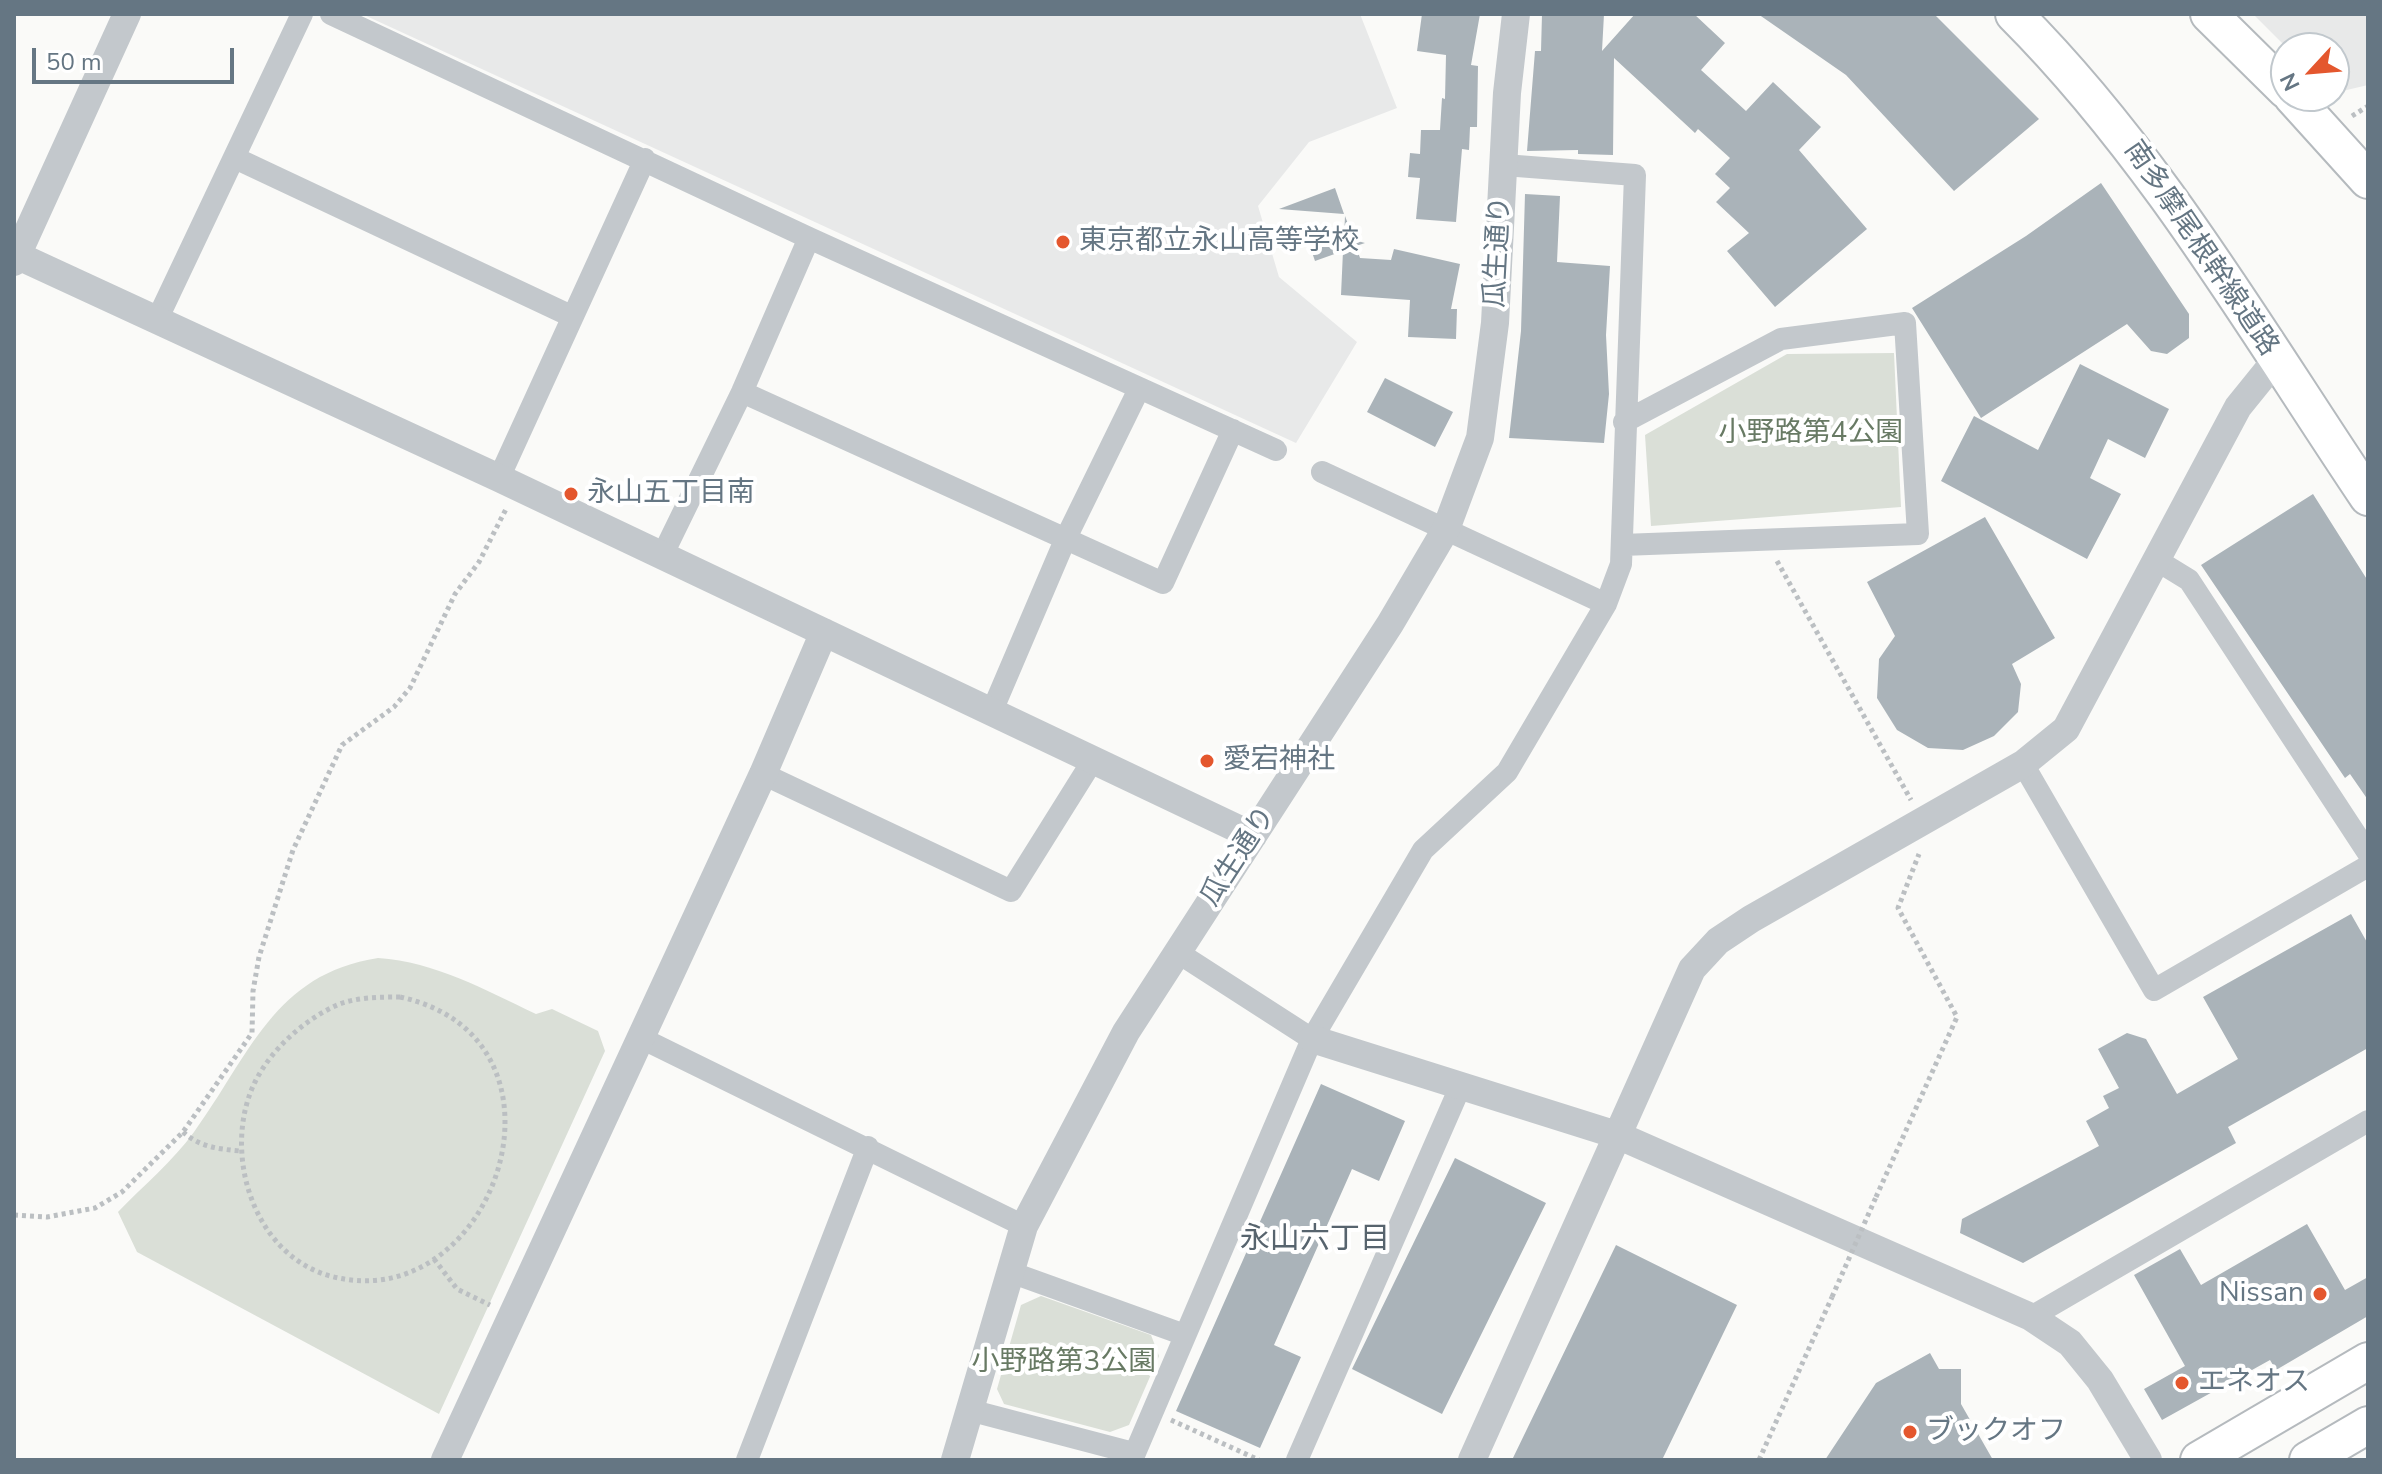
<!DOCTYPE html>
<html>
<head>
<meta charset="utf-8">
<style>
	body { margin:0 }
	#map { position:relative; width:2382px; height:1474px; overflow:hidden; background:#fafaf8; font-family:"Nunito Sans",sans-serif }
	canvas { display:block }
	.frame { position:absolute; inset:0; border:16px solid #657683; pointer-events:none }
	.north { position:absolute; left:2270px; top:32px; width:80px; height:80px; box-sizing:border-box; background:#fff; border:2px solid #c1c8cd; border-radius:50%; rotate:244deg; font-size:22px; font-weight:700; line-height:32px; text-align:center; color:#657683 }
	.north::after { content:''; display:block; margin:auto; width:28px; height:36px; background:#e4572e; clip-path:polygon(50% 0,100% 100%,50% 72%,0 100%) }
	.scale { position:absolute; left:32px; top:48px; width:202px; height:36px; box-sizing:border-box; border:4px solid #657683; border-top:0; padding-left:10px; font-size:24px; line-height:28px; white-space:nowrap; color:#657683; -webkit-text-stroke:6px #fff; paint-order:stroke }
</style>
</head>
<body>
<div id="map">
<canvas width="2382" height="1474"></canvas>
<div class="frame"></div>
<div class="north">N</div>
<div class="scale">50 m</div>
</div>
<script>
const ctx = document.querySelector('canvas').getContext('2d');
ctx.lineJoin = 'round';
function fillPath(path, color) {
  ctx.fillStyle = color;
  ctx.fill(path, 'evenodd');
}
function strokePath(path, color, width, dash) {
  ctx.strokeStyle = color;
  ctx.lineWidth = width;
  ctx.lineCap = dash ? 'butt' : 'round';
  ctx.setLineDash(dash || []);
  ctx.stroke(path);
}
function label(font, color, halo, rows, align = 'center') {
  ctx.font = font + ' "Nunito Sans","Noto Sans JP",sans-serif';
  ctx.lineWidth = 8;
  ctx.setLineDash([]);
  ctx.textBaseline = 'middle';
  ctx.strokeStyle = halo;
  ctx.fillStyle = color;
  for (const [text, x, y, turn = 0] of rows) {
    ctx.save();
    ctx.translate(x, y);
    ctx.rotate((+turn || 0) * Math.PI / 180);
    ctx.textAlign = isNaN(turn) ? turn : align;
    if (halo) ctx.strokeText(text, 0, 0);
    ctx.fillText(text, 0, 0);
    ctx.restore();
  }
}
const built = new Path2D(`
	M362,14h998l37,94 -88,34 -51,64 21,71 78,65 -61,101z
	M2253,14h115v71l-34,8v-45h-47z`);
const green = new Path2D(`
	M1894,353l7,154 -250,19 -6,-91 142,-81z
	M378,958c58,4 107,32 158,56l16,-5 46,22 7,20 -166,363 -302,-162 -19,-40c25,-26 55,-51 76,-80 56,-77 80,-158 184,-174z
	M1041,1296l110,39 8,21 -30,69 -19,7 -106,-28 -7,-15 24,-84z`);
const building = new Path2D(`
	M1422,14h58l-9,51 7,1 -1,61h-7l-1,23 -7,-1 -6,73 -40,-3 4,-41 -12,-1 2,-24 10,1 1,-24h19l2,-32 3,1 1,-44 -29,-4z
	M1542,14h62l-2,37 33,-37h59l31,29 -24,27 45,41 27,-29 48,45 -22,23 68,79 -92,78 -48,-56 22,-18 -33,-31 14,-14 -15,-14 15,-16 -32,-29 -3,4 -81,-75 -1,97 -35,-1v-4l-51,1 8,-100h6z
	M1758,14h176l105,105 -85,72 -108,-116z
	M2101,183l88,131v24l-22,16 -16,-3 -24,-27 -146,94 -69,-110 114,-72z
	M1335,188l9,26 -65,-5z
	M1525,194l35,2 -3,66 53,4 -4,69 3,59 -5,49 -95,-5 12,-107z
	M1345,216l9,24 11,3 -9,3 4,12 31,2 3,-11 66,15 -9,45h6l-1,30 -48,-2 2,-37 -69,-5 2,-44 -28,10 -11,-32 40,9z
	M2080,364l89,45 -24,49 -37,-19 -18,39 31,16 -34,65 -146,-78 33,-65 64,34z
	M1385,378l68,34 -18,35 -68,-35z
	M2313,494l55,87v219l-18,-26 -5,4 -144,-213z
	M1985,517l70,121 -43,26 9,20 -3,28 -24,24 -31,14 -35,-2 -31,-18 -20,-32 2,-39 16,-23 -28,-54z
	M2351,914l17,30v104l-140,79 8,16 -213,120 -63,-30 2,-14 137,-73 -13,-25 23,-13 -6,-12 16,-8 -21,-39 29,-16 19,6 31,55 61,-35 -35,-62z
	M1321,1084l84,37 -26,60 -27,-12 -78,176 27,12 -41,91 -84,-37z
	M1455,1158l91,45 -104,211 -90,-45z
	M2307,1224l38,66 23,-13v39l-92,54 -6,-10 -108,60 -18,-31 41,-23 -51,-91 46,-26 21,36z
	M1616,1245l121,60 -75,155h-150z
	M1930,1353l9,16h22v35l32,56h-168l51,-77z`);
const path = new Path2D(`
	M2352,116l16,-10
	M1777,561l134,239
	M400,997c190,41 95,324 -70,279 -79,-22 -109,-128 -74,-196 16,-31 47,-59 79,-74 19,-9 44,-9 65,-9z
	M183,1132c17,15 35,17 57,19
	M1876,1197l81,-180 -59,-109 21,-54
	M14,1215l33,2 48,-9 27,-16 61,-60 69,-99 1,-42 6,-34 34,-107 49,-105 52,-38 16,-19 45,-94 24,-32 27,-53
	M434,1259l23,30 33,16
	M1171,1420l88,40
	M1759,1460l73,-163`);
const minor = new Path2D(`
	M331,14l478,224 467,212
	M235,158l336,158
	M156,322l146,-308
	M742,392l421,191 70,-153
	M1322,472l284,132
	M499,478l146,-319
	M1622,545l296,-11 -13,-211 -124,16 -157,83
	M662,556l80,-164 67,-154
	M2158,561l31,19 179,273
	M992,711l73,-171 74,-151
	M2023,764l131,226 214,-124
	M763,774l248,117 82,-131
	M1177,952l135,87
	M641,1038l383,188
	M1010,1272l175,63
	M2031,1317l337,-196
	M969,1410l164,43
	M747,1460l121,-313
	M1132,1460l180,-421 111,-189 84,-78 99,-168 15,-40 14,-389 -131,-10
	M1297,1460l164,-375`);
const tertiary = new Path2D(`
	M14,254l485,224 754,358
	M14,262l113,-248
	M1312,1039l305,96 414,182 39,26 30,37 48,80
	M445,1460l318,-686 61,-142
	M955,1460l69,-234 102,-194 264,-408 56,-95 34,-91 15,-115 12,-230 9,-79
	M1472,1460l220,-491 26,-28 33,-22 272,-155 43,-35 172,-322 38,-47`);
const primary = new Path2D(`
	M2014,14c142,142 243,318 354,483
	M2209,14l77,76
	M2292,96l76,84
	M2199,1460l169,-99
	M2308,1460l60,-35`);
const pathBridge = new Path2D(`
	M1832,1297l44,-100`);
const markers = [
	[1063,242,8,"#e4572e"],
	[571,494,8,"#e4572e"],
	[1207,761,8,"#e4572e"],
	[2320,1294,8,"#e4572e"],
	[2182,1383,8,"#e4572e"],
	[1910,1432,8,"#e4572e"]
];
const poiNames = [
	["東京都立永山高等学校",1079,242],
	["永山五丁目南",587,494],
	["愛宕神社",1223,761],
	["Nissan",2304,1294,"right"],
	["エネオス",2198,1383],
	["ブックオフ",1926,1432]
];
const streetNames = [
	["南多摩尾根幹線道路",2200,249,56],
	["瓜生通り",1499,252,-87],
	["瓜生通り",1239,857,-57]
];
const parkNames = [
	["小野路第4公園",1811,434],
	["小野路第3公園",1064,1363]
];
const neighbourhoodNames = [
	["永山六丁目",1315,1241]
];
fillPath(built, '#e8e9e9');
fillPath(green, '#dadfd7');
fillPath(building, '#aab3b9');
strokePath(primary, '#b5babe', 40);
strokePath(path, '#bbbfc2', 5, [4, 4]);
strokePath(minor, '#c3c8cc', 22);
strokePath(tertiary, '#c3c8cc', 28);
strokePath(primary, '#fff', 36);
strokePath(pathBridge, '#bbbfc2', 5, [4, 4]);
for (const [x, y, r, color] of markers) {
  const dot = new Path2D();
  dot.arc(x, y, r, 0, 2 * Math.PI);
  ctx.fillStyle = color;
  ctx.fill(dot);
  strokePath(dot, '#fff', 3);
}
label('28px', '#657683', '#fff', poiNames, 'left');
label('28px', '#657683', '#fff', streetNames);
label('28px', '#687a64', '#fff', parkNames);
label('30px', '#57646e', '#fff', neighbourhoodNames);
</script>
</body>
</html>
